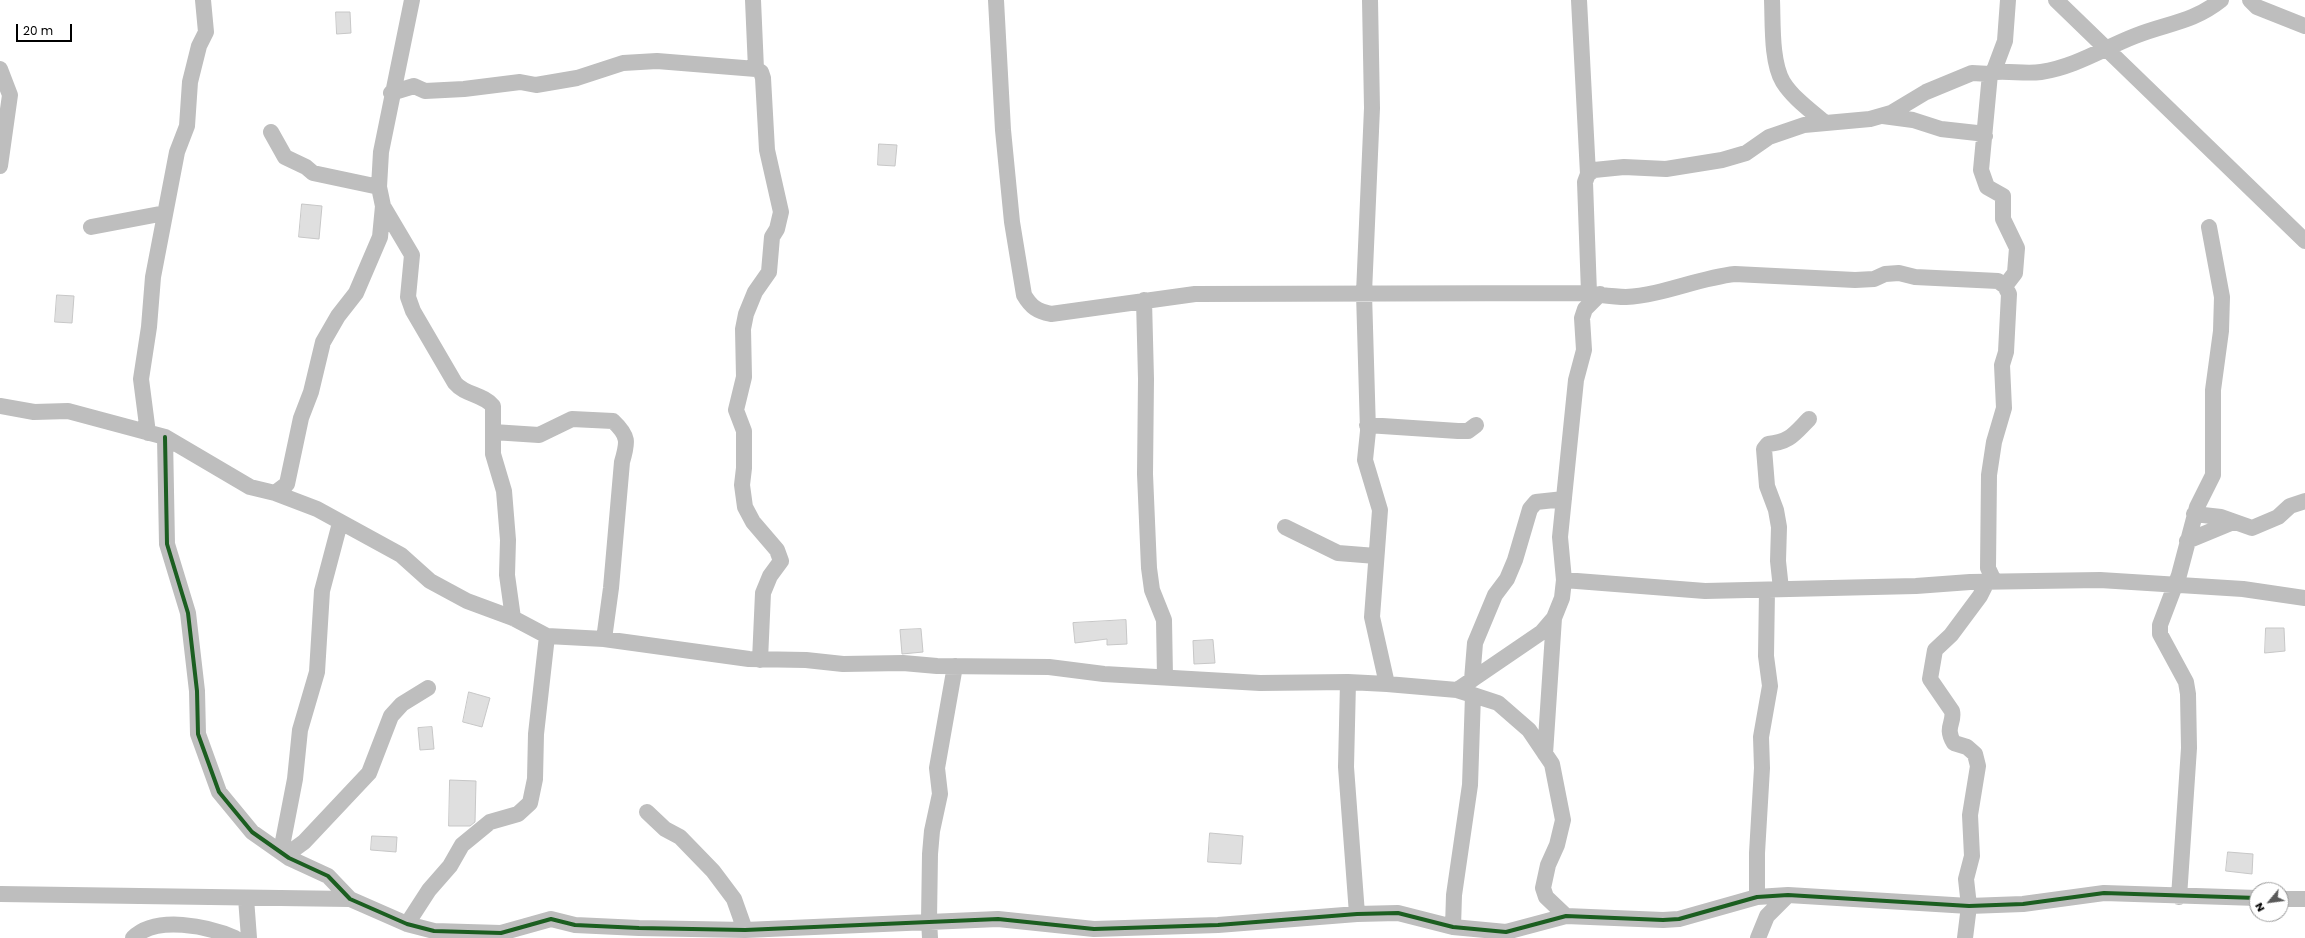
<!DOCTYPE html>
<html>
<head>
<meta charset="utf-8">
<style>
	body { margin:0 }
	#map { position:relative; width:2305px; height:938px; overflow:hidden; background:#fff; font-family:Poppins,sans-serif }
	canvas { display:block }
	.north { position:absolute; left:2249px; top:882px; width:40px; height:40px; box-sizing:border-box; background:#fff; border:1px solid #999; border-radius:50%; rotate:241deg; font-size:11px; font-weight:700; line-height:16px; text-align:center; color:#000 }
	.north::after { content:''; display:block; margin:auto; width:14px; height:18px; background:#595959; clip-path:polygon(50% 0,100% 100%,50% 72%,0 100%) }
	.scale { position:absolute; left:16px; top:24px; width:56px; height:18px; box-sizing:border-box; border:2px solid #000; border-top:0; padding-left:5px; font-size:12px; line-height:14px; white-space:nowrap; color:#000; -webkit-text-stroke:3px #fff; paint-order:stroke }
</style>
</head>
<body>
<div id="map">
<canvas width="2305" height="938"></canvas>
<div class="north">N</div>
<div class="scale">20 m</div>
</div>
<script>
const ctx = document.querySelector('canvas').getContext('2d');
ctx.lineJoin = 'round';
function fillPath(path, color) {
  ctx.fillStyle = color;
  ctx.fill(path, 'evenodd');
}
function strokePath(path, color, width, dash) {
  ctx.strokeStyle = color;
  ctx.lineWidth = width;
  ctx.lineCap = dash ? 'butt' : 'round';
  ctx.setLineDash(dash || []);
  ctx.stroke(path);
}
const building = new Path2D(`
	M336,12h14l1,21 -14,1z
	M879,144l18,1 -2,21 -17,-1z
	M302,204l20,2 -3,33 -20,-2z
	M57,295l17,1 -2,27 -17,-1z
	M1126,620l1,24 -20,1v-6l-32,4 -2,-20z
	M2266,628h18l1,23 -20,2z
	M921,629l2,23 -21,2 -2,-24z
	M1213,640l2,23 -21,1 -1,-23z
	M469,692l21,6 -8,29 -19,-5z
	M432,727l2,22 -14,1 -2,-22z
	M450,780l26,1 -1,41 -5,4h-21z
	M1210,833l33,3 -2,28 -33,-2z
	M372,836l25,1 -1,15 -25,-2z
	M2228,852l25,2 -1,20 -26,-3z`);
const minor = new Path2D(`
	M753,0l3,69
	M996,0l7,130 9,92 12,73c7,12 13,16 27,19l144,-20 387,-1c14,1 30,4 44,4 37,-2 72,-19 109,-23l120,6 19,-1 11,-5 14,-1 16,4 83,4 7,5 4,8 -3,58 -4,13 2,43 -10,34 -5,33 -1,93 6,13
	M1370,0l2,108 -8,185 4,138 -3,29 15,50 -8,107 15,67
	M1579,0l9,174
	M1772,0c1,23 -1,62 11,82 10,16 27,28 42,41
	M2056,0l249,241
	M2250,0l7,7 48,19
	M0,69l10,26 -10,71
	M1993,73l12,-32 3,-41
	M1990,74l-9,96 6,17 16,9v23l14,29 -2,25 -10,13
	M391,93l23,-7 11,5 39,-2 56,-7 16,3 41,-7 46,-15 34,-2 99,8 5,3 2,6 4,72 14,62 -4,17 -5,8 -3,35 -14,20 -9,22 -3,15 1,48 -8,33 8,21v37l-2,17 3,22 8,15 24,28 4,11 -11,15 -7,17 -3,67
	M1883,116l30,4 28,9 36,4 8,3
	M271,132l14,25 21,10 7,6 66,14
	M383,206l29,49 -4,42 5,14 42,72c10,12 28,11 38,23v48l11,37 4,49 -1,35 6,43
	M91,227l74,-14
	M1589,293l-4,-111 3,-8 6,-4 30,-3 42,2 56,-9 24,-7 23,-16 35,-12 66,-6 21,-6 35,-21 46,-19 18,1 6,-2c15,-1 30,2 45,0 34,-5 63,-24 94,-36 32,-13 57,-13 86,-36
	M1144,300l2,79 -1,95 4,94 3,22 12,30 1,57
	M0,406l34,6 34,-1 97,26 85,50 25,6 42,16 84,46 29,26 37,20 46,17 34,18 57,3 145,20 57,1 37,4 60,-1 34,3 112,1 55,7 156,9 88,-1 39,2 70,6 16,5 25,8 31,27 23,34 11,56 -6,25 -9,20 -5,23 3,9 20,19
	M1367,425l91,6h10l8,-6
	M493,432l46,3 33,-16 41,2c16,15 15,21 9,41l-11,126 -7,51
	M148,433l-7,-54 8,-52 4,-50 24,-125 10,-26 3,-44 9,-36 7,-14 -3,-32
	M165,437l2,107 21,69 9,78 1,43 21,58 33,40 37,26 39,18 22,23 57,25 27,7 67,2 50,-14 24,6 64,3 106,2 253,-11 96,10 124,-4 139,-11 41,-1 55,14 53,5 60,-16 97,4 16,-1 78,-22 31,-2 181,11 54,-2 81,-11 153,5
	M275,493l12,-9 14,-66 10,-26 12,-50 15,-26 18,-23 24,-56 3,-31 -4,-19 2,-35 31,-152
	M2194,514l27,3 31,11 26,-11 12,-11 15,-5
	M1285,527l53,26 38,3
	M2187,541l46,-19
	M1564,580l141,11 211,-5 54,-4 130,-2 143,9 62,9
	M1781,589l-3,-28 1,-34 -3,-17 -9,-24 -3,-37 4,-5c22,-2 26,-10 41,-25
	M1472,680l3,-37 20,-48 12,-16 8,-19 15,-51 6,-7 28,-3
	M1348,682l-2,85 11,147
	M1457,690l85,-58 12,-14 8,-20 2,-18 -4,-43 16,-157 8,-30 -2,-32 3,-9 15,-15
	M1545,754l9,-136
	M647,812l18,17 15,8 33,34 21,28 11,31
	M293,850l-9,-2 -1,-7 12,-62 5,-49 17,-58 5,-81 18,-68
	M289,858l4,-8 11,-8 65,-69 22,-57 11,-12 26,-16
	M0,894l350,5
	M1757,897v-44l5,-85 -1,-31 9,-51 -4,-30 1,-66
	M2179,897l10,-149 -1,-54 -2,-12 -26,-48v-9l19,-50 18,-68 16,-32v-85l8,-59 1,-34 -13,-70
	M246,898l3,40
	M2281,899h24
	M407,924l22,-34 21,-24 12,-21 28,-23 28,-8 12,-11 5,-24 1,-45 11,-98
	M1453,927l1,-32 16,-110 3,-90
	M133,938c23,-23 75,-12 102,0
	M930,938l-1,-18 1,-66 2,-23 8,-37 -3,-26 18,-102
	M1758,938l9,-22 21,-21
	M1965,938l4,-32 -3,-27 6,-23 -2,-41 8,-49 -3,-12 -8,-7 -13,-4c-10,-16 1,-20 -2,-32l-22,-32 5,-29 16,-15 29,-39 7,-14`);
const cycleway = new Path2D(`
	M165,437l2,107 21,69 9,78 1,43 21,58 33,40 37,26 39,18 22,23 57,25 27,7 67,2 50,-14 24,6 64,3 106,2 253,-11 96,10 124,-4 139,-11 41,-1 55,14 53,5 60,-16 97,4 16,-1 78,-22 31,-2 181,11 54,-2 81,-11 153,5`);
fillPath(building, '#dfdfdf');
strokePath(building, '#c7c7c7', 1);
strokePath(minor, '#bebebe', 16);
strokePath(cycleway, '#1b5e20', 4);
</script>
</body>
</html>
